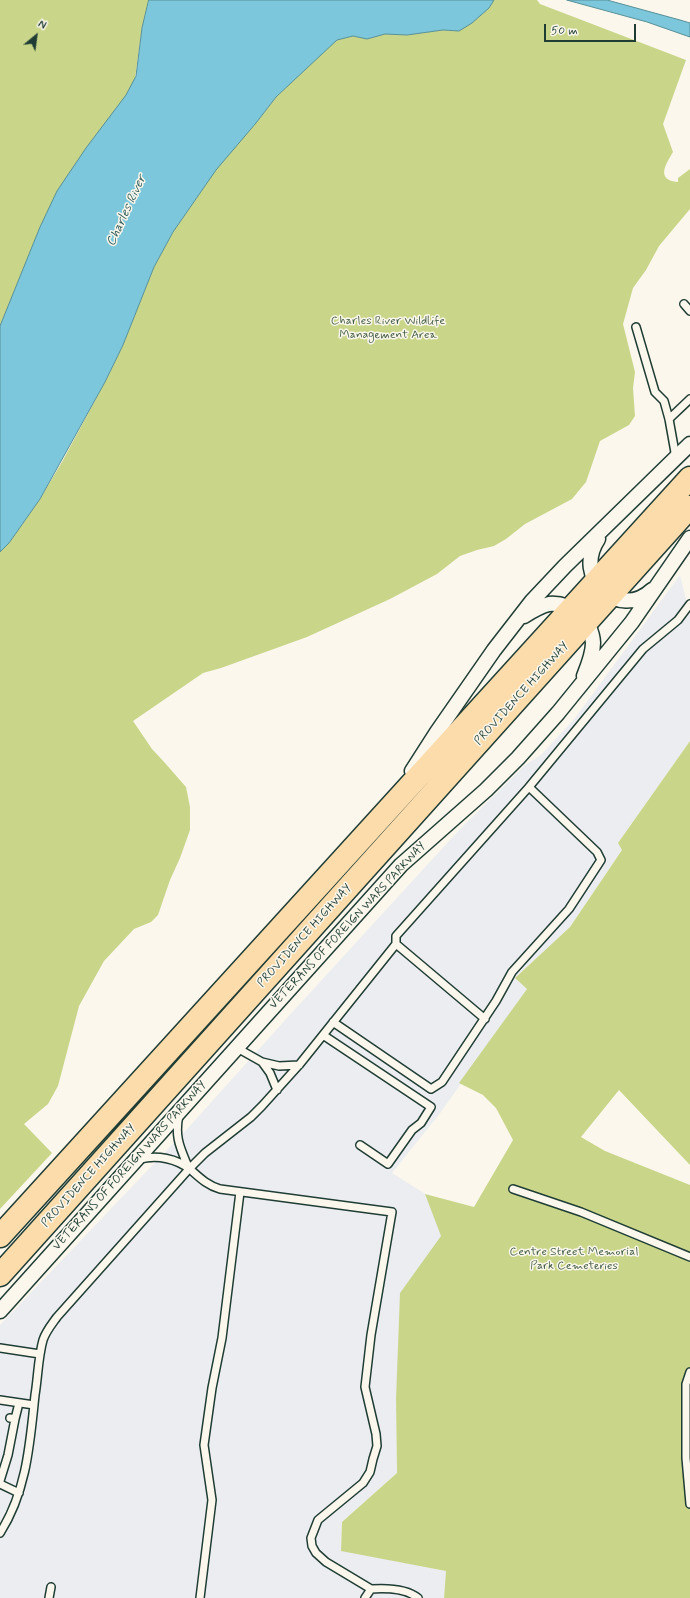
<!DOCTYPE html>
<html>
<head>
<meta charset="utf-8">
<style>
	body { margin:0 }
	#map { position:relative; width:690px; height:1598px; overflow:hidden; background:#fbf7ec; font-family:Mynerve,sans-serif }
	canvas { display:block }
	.north { position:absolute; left:16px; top:16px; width:40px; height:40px; -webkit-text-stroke:3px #fbf7ec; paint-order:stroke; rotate:29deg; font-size:11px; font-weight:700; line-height:16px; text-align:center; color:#1f3d34 }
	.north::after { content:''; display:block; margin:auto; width:14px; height:18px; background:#1f3d34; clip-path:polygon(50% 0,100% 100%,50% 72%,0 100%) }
	.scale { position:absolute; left:544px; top:24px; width:92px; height:18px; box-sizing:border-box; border:2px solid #1f3d34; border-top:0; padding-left:5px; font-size:12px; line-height:14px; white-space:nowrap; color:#1f3d34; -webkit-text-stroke:3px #fbf7ec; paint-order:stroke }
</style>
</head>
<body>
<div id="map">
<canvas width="690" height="1598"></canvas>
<div class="north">N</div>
<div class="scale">50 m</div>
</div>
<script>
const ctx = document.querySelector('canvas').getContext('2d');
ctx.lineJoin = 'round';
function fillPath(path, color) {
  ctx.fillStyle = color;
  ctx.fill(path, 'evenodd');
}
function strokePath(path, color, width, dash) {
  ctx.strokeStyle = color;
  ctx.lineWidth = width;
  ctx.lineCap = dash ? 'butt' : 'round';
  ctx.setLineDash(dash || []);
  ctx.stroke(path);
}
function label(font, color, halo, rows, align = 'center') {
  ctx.font = font + ' Mynerve,sans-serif';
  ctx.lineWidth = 3;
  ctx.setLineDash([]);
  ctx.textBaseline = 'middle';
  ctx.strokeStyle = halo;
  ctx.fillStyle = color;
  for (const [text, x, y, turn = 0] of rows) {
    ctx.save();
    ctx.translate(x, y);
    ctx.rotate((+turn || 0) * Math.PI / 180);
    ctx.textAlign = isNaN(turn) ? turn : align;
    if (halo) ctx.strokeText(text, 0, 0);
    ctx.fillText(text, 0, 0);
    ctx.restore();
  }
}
const built = new Path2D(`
	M680,575l10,41v125l-72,102 4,7 -52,77 -55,51 12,11 -86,123 -49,61 65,41 -61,185 1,74 -55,49 -1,28 105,21 -2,27h-444v-273l188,-197 99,-110 173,-189 65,-64 16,-10 34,-37z`);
const green = new Path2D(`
	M0,0h149l-7,28 -8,57 -94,142 -28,70 -1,5 -11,24z
	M491,0h46l3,4 146,56 -23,64 10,28c-7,12 -18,28 5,30v-4l12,-9v40l-31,37 -13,24 -13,18 -10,36 12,48 -2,16 2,28 -6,9 -29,16 -14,41 -14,17 -47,25 -19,15 -12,7 -17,4 -17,6 -23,18 -47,25 -83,38 -86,31 -18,5 -70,48 19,28 13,14 21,24 4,20v23l-10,28 -10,22 -12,35 -7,7 -17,7 -30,32 -25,45 -21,80 -10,18 -24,20 28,29 -52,56v-657l9,-9 31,-44 22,-37 43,-80 18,-37 31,-78 19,-35 36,-52 1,-5 46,-52 20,-26 60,-57 17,-4 14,3 18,-5 22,1 36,-5 11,1z
	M690,741v424l-71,-75 -38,47 24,14 85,34v413h-246l2,-27 -105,-20 1,-29 55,-49 -1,-74 4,-106 41,-57 -16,-42 49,13 39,-67 -17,-32 -13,-13 -24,-12 68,-94 -12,-11 55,-51 52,-77 -4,-7z`);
const water = new Path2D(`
	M149,0h345l-5,8 -17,15 -13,8 -16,-1 -36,5 -22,-1 -18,5 -14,-3 -16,4 -61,57 -20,26 -40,47 -43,62 -19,35 -31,78 -18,37 -65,117 -31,44 -9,9v-226l40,-99 17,-36 29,-43 40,-53 10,-19 6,-48z
	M567,0h40l73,20 10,3v14l-43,-15z`);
const lane = new Path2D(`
	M684,304l6,7
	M636,327l19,65 9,9 5,18 7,39
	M669,419l21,-20
	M485,1019l-89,-75v-8l133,-149 114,-138 35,-29 12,-16
	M333,1022l98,67 11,-7 54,-81 16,-29 57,-63 32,-49 -4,-8 -68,-65
	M323,1035l108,72 -10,16 -9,7 -24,34 -28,-19
	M237,1048l25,14 17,4 20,-1
	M262,1062l8,11 7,17
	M179,1115c-5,23 2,34 10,54
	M140,1159c17,-4 36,-1 51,11 9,8 16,15 29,19l172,23 -21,123 -6,52 11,47 1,12 -4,13 -3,13 -7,11 -45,37 -7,18 1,8 4,7 10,9 45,27
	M513,1189l68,23 109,45
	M0,1348l40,6
	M690,1372l-4,12v74l4,46
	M0,1400l34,5
	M10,1418l5,1 4,-16
	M0,1481l8,-26 7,-36
	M0,1484l19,9
	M0,1533c27,-42 30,-91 35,-138 3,-18 3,-37 8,-55 3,-9 9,-16 14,-23l132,-148 16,-16 46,-36 11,-11 37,-41 97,-121
	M49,1598l2,-11
	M200,1598l12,-98 -8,-55 8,-57 10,-50 18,-146
	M365,1598l6,-9c15,-1 35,-1 47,9`);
const street = new Path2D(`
	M598,539c-26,39 21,82 54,51
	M524,616c8,-5 16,-10 25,-12 22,-2 43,17 44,39 0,11 -5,23 -9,33
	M412,771l25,-39 57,-82 38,-49 33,-35 125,-122
	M0,1311l401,-446 85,-75 32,-32 40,-45 74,-91 58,-84`);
const highway = new Path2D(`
	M0,1236l690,-758
	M0,1275l690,-768`);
const parkNames = [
	["Charles River Wildlife",388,321],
	["Management Area",388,335],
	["Centre Street Memorial",574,1252],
	["Park Cemeteries",574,1266]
];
const streetNames = [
	["PROVIDENCE HIGHWAY",522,694,-48],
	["VETERANS OF FOREIGN WARS PARKWAY",348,926,-47],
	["PROVIDENCE HIGHWAY",305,936,-48],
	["VETERANS OF FOREIGN WARS PARKWAY",130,1166,-48],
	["PROVIDENCE HIGHWAY",89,1176,-48]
];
const waterNames = [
	["Charles River",127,211,-65]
];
fillPath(built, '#ebedf1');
fillPath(green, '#c9d689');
fillPath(water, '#7cc7db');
strokePath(water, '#579098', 1);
strokePath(lane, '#1f3d34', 10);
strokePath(street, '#1f3d34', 17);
strokePath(highway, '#1f3d34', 25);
strokePath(lane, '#fbf7ec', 7);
strokePath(street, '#fbf7ec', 14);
strokePath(highway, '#fddcac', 22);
label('12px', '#415c45', '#fbf7ec', parkNames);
label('12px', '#1f3d34', '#fbf7ec', streetNames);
label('italic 13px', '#36605e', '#fbf7ec', waterNames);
</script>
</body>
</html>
